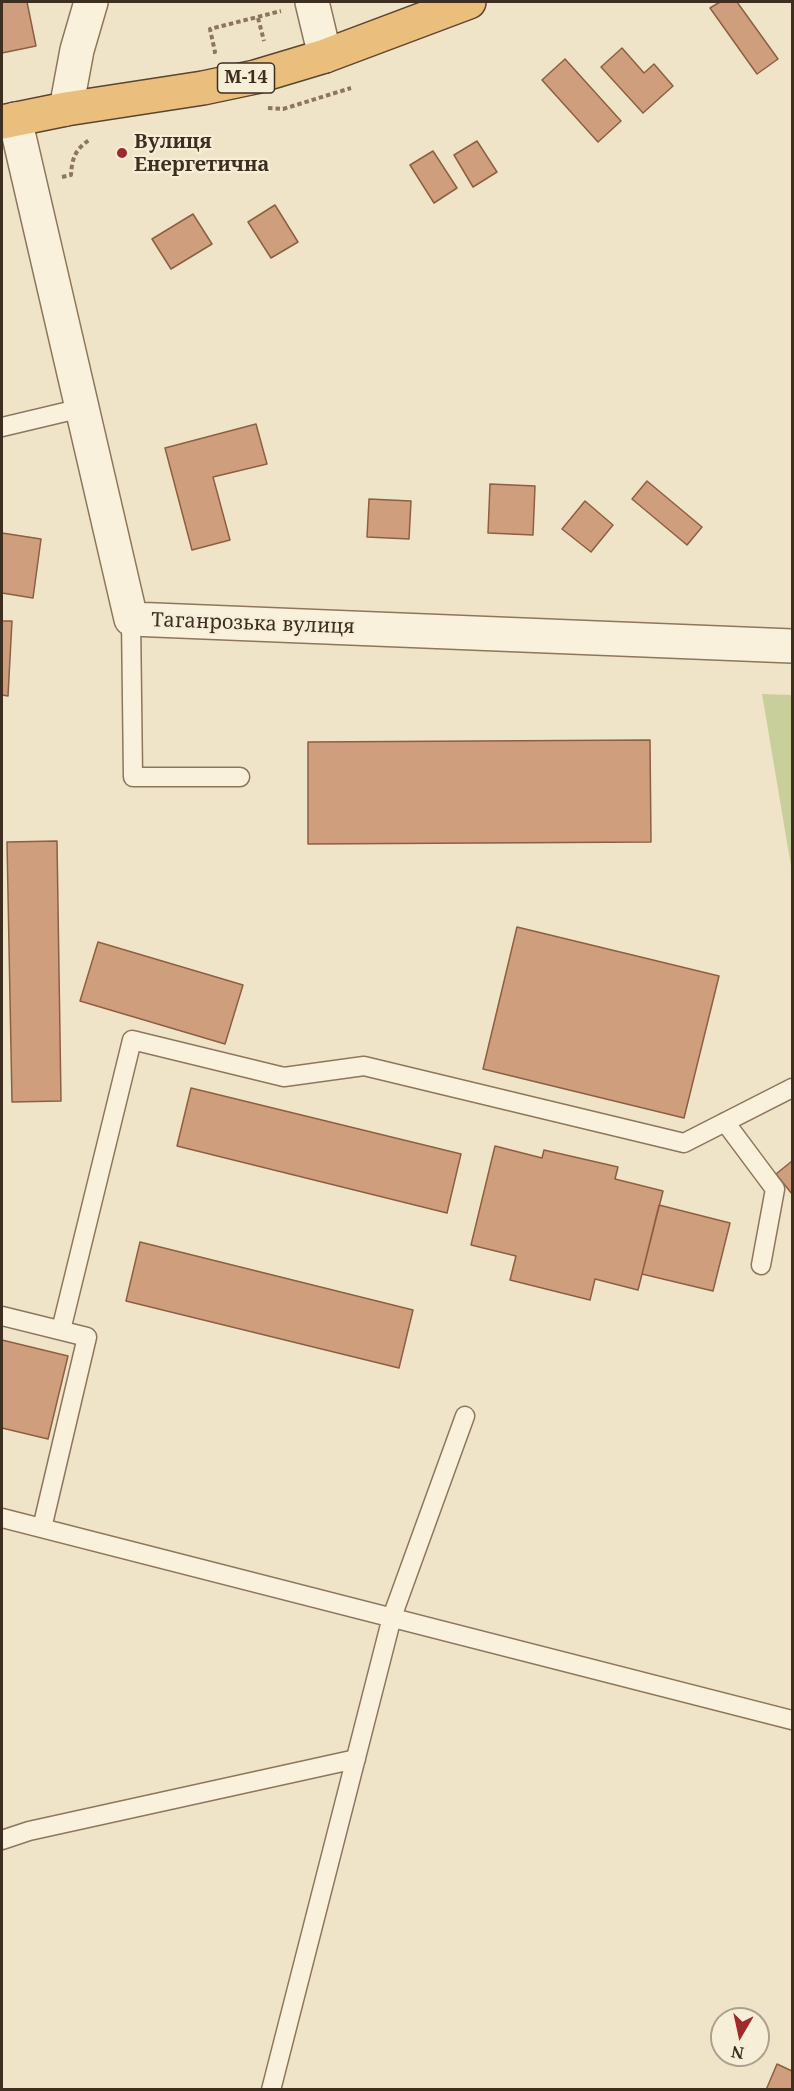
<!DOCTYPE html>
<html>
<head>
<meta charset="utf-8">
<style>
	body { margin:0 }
	#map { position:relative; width:794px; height:2091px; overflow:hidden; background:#f0e4c8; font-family:"Noto Serif",serif }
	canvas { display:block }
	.frame { position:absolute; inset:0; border:3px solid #3d2e20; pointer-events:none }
	.north { position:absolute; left:710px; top:2007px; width:60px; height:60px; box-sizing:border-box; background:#f7eed8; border:2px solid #ada18e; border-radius:50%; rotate:189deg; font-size:16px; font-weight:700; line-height:24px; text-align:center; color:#3d2e20 }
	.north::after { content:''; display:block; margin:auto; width:21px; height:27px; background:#9e2a2b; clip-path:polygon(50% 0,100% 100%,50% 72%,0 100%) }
</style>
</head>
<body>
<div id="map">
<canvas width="794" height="2091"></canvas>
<div class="frame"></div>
<div class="north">N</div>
</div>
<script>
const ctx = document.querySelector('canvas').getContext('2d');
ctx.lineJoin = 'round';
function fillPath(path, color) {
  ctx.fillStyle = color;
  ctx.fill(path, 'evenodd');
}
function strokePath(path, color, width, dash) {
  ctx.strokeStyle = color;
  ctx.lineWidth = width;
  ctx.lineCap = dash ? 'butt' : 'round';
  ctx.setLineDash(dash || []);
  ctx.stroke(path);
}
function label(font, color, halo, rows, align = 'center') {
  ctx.font = font + ' "Noto Serif",serif';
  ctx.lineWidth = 4.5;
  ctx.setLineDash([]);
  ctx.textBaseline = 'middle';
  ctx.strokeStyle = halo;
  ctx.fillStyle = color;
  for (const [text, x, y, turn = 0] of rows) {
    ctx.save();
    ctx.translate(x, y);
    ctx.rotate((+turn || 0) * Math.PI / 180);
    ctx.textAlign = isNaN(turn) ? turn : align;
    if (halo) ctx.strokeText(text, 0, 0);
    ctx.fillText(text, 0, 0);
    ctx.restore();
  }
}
const green = new Path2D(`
	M762,694l30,1v177z`);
const building = new Path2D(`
	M2,2h25l9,44 -34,7z
	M720,2h17l41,57 -21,15 -47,-66z
	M622,48l22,25 10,-9 19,22 -30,27 -42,-46z
	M565,59l56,62 -23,21 -56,-62z
	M477,141l20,31 -24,15 -19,-32z
	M433,151l24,37 -23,15 -24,-38z
	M275,205l23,37 -27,16 -23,-36z
	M193,214l19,30 -41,25 -19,-30z
	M256,424l11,40 -54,13 17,63 -38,10 -27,-102z
	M647,481l55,46 -15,18 -55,-46z
	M490,484l45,2 -2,49 -45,-2z
	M369,499l42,2 -2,38 -42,-2z
	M585,501l28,24 -22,27 -29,-23z
	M2,533l39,6 -8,59 -31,-5z
	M2,621h10l-4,75 -6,-1z
	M650,740l1,102 -343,2v-102z
	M57,841l4,260 -49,1 -5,-260z
	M517,927l202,49 -35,142 -201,-49z
	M98,942l145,43 -18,59 -145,-43z
	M191,1088l270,66 -14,59 -270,-67z
	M495,1146l47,12 2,-8 74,17 -3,12 48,12 -25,99 -43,-11 -5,21 -80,-20 6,-24 -45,-11z
	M792,1161v33l-16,-20z
	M659,1205l71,18 -17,68 -71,-17z
	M140,1242l273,68 -14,58 -273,-67z
	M2,1340l66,16 -20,83 -46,-11z
	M777,2064l15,7v19h-26z`);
const path = new Path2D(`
	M258,18l6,23
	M213,52h2l-5,-23 71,-18
	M268,108l15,1 68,-21
	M62,177l9,-2c1,-17 4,-25 18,-35`);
const service = new Path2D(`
	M2,427l80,-19
	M131,619l2,158h107
	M725,1122l50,67 -14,76
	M2,1316l85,21 -45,191
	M61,1330l71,-290 152,37 80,-11 320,77 108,-55
	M2,1518l790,202
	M2,1840l27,-9 327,-72
	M271,2090l121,-473 73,-201`);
const minor = new Path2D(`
	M312,2l13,54
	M66,109l11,-59 14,-48
	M15,119l116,500 661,27`);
const trunk = new Path2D(`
	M2,122l64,-13 137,-21 52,-11 70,-21 144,-54`);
const markers = [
	[122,153,6,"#9e2a2b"]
];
const shields = [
	[246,78,57]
];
const shieldNames = [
	["М-14",246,78]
];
const poiNames = [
	["Вулиця",134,142],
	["Енергетична",134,165]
];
const streetNames = [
	["Таганрозька вулиця",253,624,2]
];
fillPath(green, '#c9cf9b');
fillPath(building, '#cf9f7d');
strokePath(building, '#8d5f41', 1.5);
strokePath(service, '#8d765c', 21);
strokePath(minor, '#8d765c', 36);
strokePath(trunk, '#5b4430', 36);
strokePath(path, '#8d765c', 4, [4.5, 3]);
strokePath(service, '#faf1dc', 18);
strokePath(minor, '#faf1dc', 33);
strokePath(trunk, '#eabe7c', 33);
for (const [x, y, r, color] of markers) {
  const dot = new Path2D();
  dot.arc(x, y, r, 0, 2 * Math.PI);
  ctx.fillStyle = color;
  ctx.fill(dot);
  strokePath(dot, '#f7eed8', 2);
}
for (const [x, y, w] of shields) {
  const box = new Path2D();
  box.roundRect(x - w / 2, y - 15, w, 30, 4.5);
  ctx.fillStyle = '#f7eed8';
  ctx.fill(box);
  strokePath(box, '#3d2e20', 1.5);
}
label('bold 18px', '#3d2e20', null, shieldNames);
label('bold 20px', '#3d2e20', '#f7eed8', poiNames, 'left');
label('20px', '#3d2e20', '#f7eed8', streetNames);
</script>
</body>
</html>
